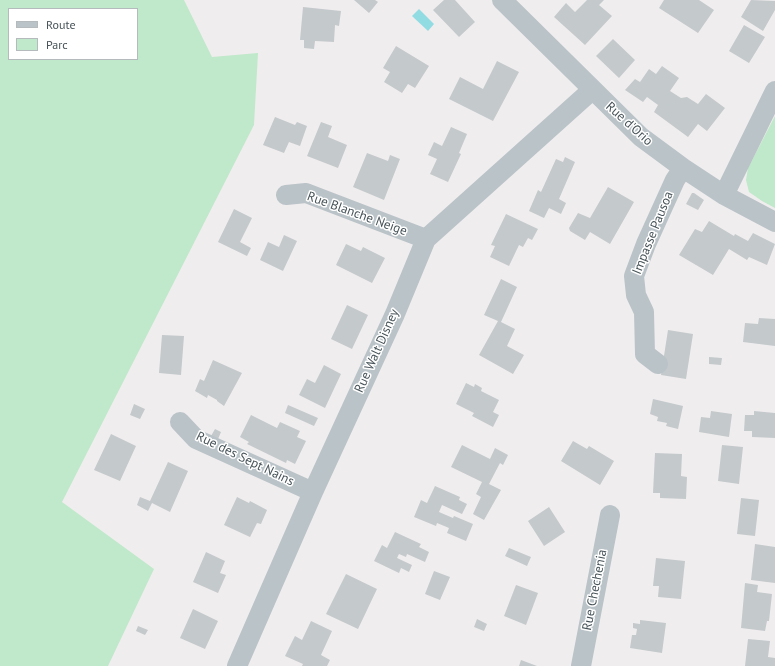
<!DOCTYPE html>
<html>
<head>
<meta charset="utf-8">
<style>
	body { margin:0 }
	#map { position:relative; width:775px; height:666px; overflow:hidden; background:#f0edee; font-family:"PT Sans",sans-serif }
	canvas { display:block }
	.legend { position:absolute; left:8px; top:8px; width:130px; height:52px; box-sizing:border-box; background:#fff; border:1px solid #b5babc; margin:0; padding:5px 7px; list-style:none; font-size:12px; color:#475358 }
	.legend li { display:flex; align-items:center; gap:8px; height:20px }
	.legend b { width:20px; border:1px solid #b5babc }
</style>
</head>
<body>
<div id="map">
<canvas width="775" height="666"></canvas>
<ul class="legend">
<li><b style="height:5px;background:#bac3c8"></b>Route</li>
<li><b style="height:11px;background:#bfe9ca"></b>Parc</li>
</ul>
</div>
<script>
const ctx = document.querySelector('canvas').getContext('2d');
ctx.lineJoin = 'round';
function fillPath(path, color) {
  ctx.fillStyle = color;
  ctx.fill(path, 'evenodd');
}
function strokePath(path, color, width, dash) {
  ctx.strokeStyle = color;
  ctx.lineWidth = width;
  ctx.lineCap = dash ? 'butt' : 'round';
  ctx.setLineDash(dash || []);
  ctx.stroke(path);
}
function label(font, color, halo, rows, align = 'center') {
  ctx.font = font + ' "PT Sans",sans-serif';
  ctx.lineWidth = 3;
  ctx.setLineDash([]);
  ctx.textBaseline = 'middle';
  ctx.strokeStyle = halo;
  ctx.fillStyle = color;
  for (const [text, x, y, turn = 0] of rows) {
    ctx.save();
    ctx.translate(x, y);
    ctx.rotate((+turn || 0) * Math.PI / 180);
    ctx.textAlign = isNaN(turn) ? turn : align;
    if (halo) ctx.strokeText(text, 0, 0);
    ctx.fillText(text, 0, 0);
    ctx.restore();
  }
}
const green = new Path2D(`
	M0,0h184l28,57 46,-4 -4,72 -192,377 92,67 -46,97h-108zM9,9h128v50h-128z
	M775,116v92l-13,-7 -13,-9 -3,-12 2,-12z`);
const water = new Path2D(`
	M419,9l15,15 -6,7 -16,-15z`);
const building = new Path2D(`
	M354,0h21l3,2 -9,11z
	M444,0h11l20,22 -16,15 -26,-27z
	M587,0h17l-5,5 13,11 -27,29 -31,-28 12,-14 9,9z
	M664,0h35l15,10 -16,23 -39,-25z
	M751,0l24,1v9l-12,21 -22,-14z
	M303,7l38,4 -2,15 -4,-1 -1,17 -19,-1 -1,8 -10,-1v-8h-4z
	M744,25l21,12 -16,26 -20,-12z
	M613,39l22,21 -16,18 -23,-22z
	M396,46l33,20 -14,22 -7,-4 -6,9 -18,-11 6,-10 -7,-4z
	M497,61l22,11 -26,49 -44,-22 11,-22 23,12z
	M662,66l17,12 -9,13 11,7 6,-1 11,7 8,-10 19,14 -18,23 -9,-7 -10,13 -34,-25 4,-7 -11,-8 -4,5 -18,-12 10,-11 5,3 9,-13 7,5z
	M275,117l20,8 2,-3 10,4 -7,20 -11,-4 -5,11 -21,-8z
	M321,122l11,4 -4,11 19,8 -9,23 -31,-12z
	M451,127l16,7 -8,19 2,1 -13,28 -18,-8 7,-15 -9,-4 6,-13 8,4z
	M367,153l21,8 2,-6 10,4 -16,41 -31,-13z
	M565,157l10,5 -16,37 7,4 -5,11 -12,-6 -5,10 -15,-7 9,-21 3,2 15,-33 7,3z
	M608,187l26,15 -24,42 -20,-12 -5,8 -15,-9 -1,-3 9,-15 12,5z
	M692,193h2l10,7 -6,10 -12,-6z
	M234,209l18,9 -12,24 11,6 -4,8 -29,-14z
	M506,214l32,15 -6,11 -4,-2 -5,9 -4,-2 -10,21 -19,-9 5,-11 -4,-1z
	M709,221l25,15 1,-2 13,7 5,-8 22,11 -8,21 -18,-8 -2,3 -18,-11 -16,26 -34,-20 16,-26 7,3z
	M284,235l13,6 -14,30 -23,-11 8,-18 11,5z
	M346,244l15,7 2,-4 22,11 -13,25 -36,-18z
	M501,279l16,8 -16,35 14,7 -8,17 17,9 -11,19 -34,-19 19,-34 -14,-6z
	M347,305l21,10 -16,34 -21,-10z
	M759,318l16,1v27l-32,-4 2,-19 13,1z
	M668,330l25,4 -7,45 -25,-4z
	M162,335l22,1 -3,39 -22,-2z
	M709,357l13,1 -1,7 -12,-1z
	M213,360l29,13 -18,33 -7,-5v-1l-9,-5 -1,3 -12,-7 5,-12 4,2z
	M324,365l17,9 -16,34 -26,-13 8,-16 8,4z
	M466,383l8,4 1,-3 7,4 -1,3 18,9 -6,12 6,3 -6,12 -21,-11 2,-3 -18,-9z
	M653,399l30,7 -5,23 -12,-3 1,-3 -10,-2 1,-4 -8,-3z
	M134,404l11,5 -5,10 -10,-4z
	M288,405l30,13 -4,8 -29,-13z
	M711,411l21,3 -3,23 -30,-5 2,-15 9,1z
	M754,411l21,2v25l-23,-1v-6h-8l1,-16h9z
	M251,415l26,13 3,-6 20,9 -3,6 9,4 -11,23 -8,-4 -1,3 -39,-19 2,-2 -9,-5z
	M215,429l6,3 -3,7 -7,-3z
	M111,434l25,12 -16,35 -26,-11z
	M573,441l14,8 2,-3 25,15 -14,24 -39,-24z
	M462,445l28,14 5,-11 13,7 -5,10 -3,-2 -11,21 12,6 -17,30 -11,-6 8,-17 -5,-3 6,-12 -31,-15z
	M722,445l21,2 -4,37 -21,-3z
	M655,453l27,1 -1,22 6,1 -1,22 -26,-1v-5h-7z
	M168,462l20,9 -18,41 -18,-9 -4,8 -11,-6 3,-8 10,4z
	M435,486l25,11 -1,3 8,4 -5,10 -20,-9 -3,7 14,6 1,-2 19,8 -7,17 -19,-8 2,-5 -12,-5 -1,3 -22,-9 7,-17 6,3z
	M237,497l12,6 1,-2 17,9 -6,14 -4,-1 -7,14 -26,-12z
	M741,498l18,2 -4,36 -18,-2z
	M549,507l16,25 -21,14 -16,-25z
	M395,532l26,12 -2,3 10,5 -4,10 -18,-8 -1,3 -7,-3 -2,4 15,7 -3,7 -8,-4 -2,5 -25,-12 8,-16 5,3z
	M755,544l20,3v36l-24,-3z
	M509,548l22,9 -4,9 -22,-10z
	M206,552l19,9 -5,12 6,2 -8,18 -25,-11z
	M656,558l29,3 -4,38 -23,-2 1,-11h-6z
	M434,571l16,6 -10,23 -15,-6z
	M346,574l31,15 -19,40 -32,-15z
	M745,583l13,2 -1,7 15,2 -3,27h-2l-2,10 -24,-3z
	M516,585l22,8 -12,32 -22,-9z
	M193,609l25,12 -13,28 -25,-11z
	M477,619l10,5 -3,7 -10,-4z
	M640,620l26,3 -4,30 -32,-5 2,-13h4l1,-6 -4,-1v-5l7,1z
	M311,621l21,10 -11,24 9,5 -3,6h-25l1,-2 -18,-8 10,-20 7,4z
	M138,626l10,4 -3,5 -9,-4z
	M748,639l22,2 -2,16 7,1v8h-30z
	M521,660l16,6h-18z`);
const minor = new Path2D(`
	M502,0l139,137 42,31 41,27 51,27
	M286,195l20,-2 120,46
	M724,195l51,-104
	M658,364l-13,-10 -1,-42 -8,-17 -2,-19 12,-32 29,-64 8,-12
	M180,422l16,17 117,53
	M237,666l76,-174 82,-178 31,-75 166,-149
	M581,666l29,-151`);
const streetNames = [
	["Rue d'Orio",629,124,42],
	["Rue Blanche Neige",357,214,20],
	["Impasse Pausoa",653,233,-68],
	["Rue Walt Disney",377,351,-66],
	["Rue des Sept Nains",245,459,26],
	["Rue Chechenia",595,590,-79]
];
fillPath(green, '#bfe9ca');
fillPath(water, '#91dbe2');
fillPath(building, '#c4c9cc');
strokePath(minor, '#bac3c8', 20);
label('13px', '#475358', '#fff', streetNames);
</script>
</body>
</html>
